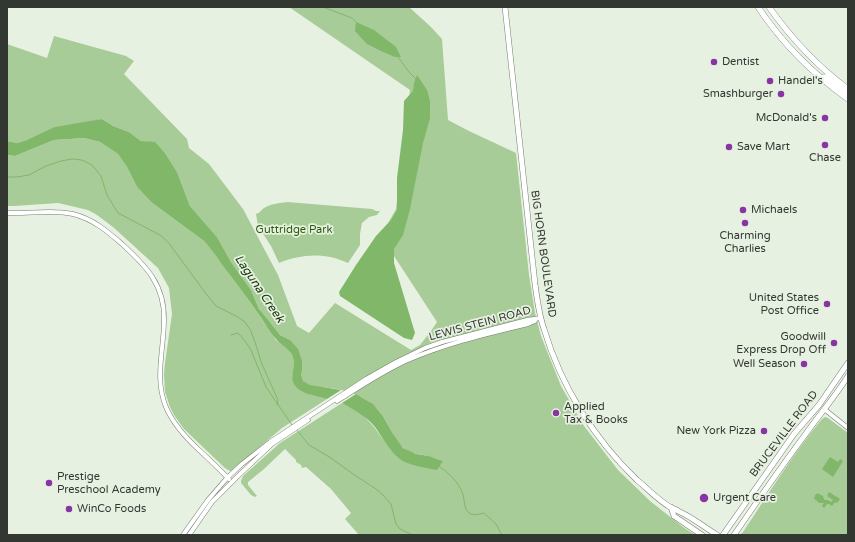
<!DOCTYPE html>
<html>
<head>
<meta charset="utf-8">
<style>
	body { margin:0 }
	#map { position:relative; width:855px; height:542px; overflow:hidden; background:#e7f1e2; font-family:"Varela Round",sans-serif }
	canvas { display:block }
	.frame { position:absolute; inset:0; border:8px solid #333731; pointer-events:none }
</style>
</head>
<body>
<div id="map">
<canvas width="855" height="542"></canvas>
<div class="frame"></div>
</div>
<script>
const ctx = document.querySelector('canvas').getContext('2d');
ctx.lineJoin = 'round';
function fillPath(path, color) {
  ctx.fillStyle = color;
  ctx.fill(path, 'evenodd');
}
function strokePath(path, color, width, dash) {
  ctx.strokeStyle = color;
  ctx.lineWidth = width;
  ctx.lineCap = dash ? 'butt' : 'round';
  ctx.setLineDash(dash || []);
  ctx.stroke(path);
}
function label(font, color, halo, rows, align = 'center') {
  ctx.font = font + ' "Varela Round",sans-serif';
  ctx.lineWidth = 3.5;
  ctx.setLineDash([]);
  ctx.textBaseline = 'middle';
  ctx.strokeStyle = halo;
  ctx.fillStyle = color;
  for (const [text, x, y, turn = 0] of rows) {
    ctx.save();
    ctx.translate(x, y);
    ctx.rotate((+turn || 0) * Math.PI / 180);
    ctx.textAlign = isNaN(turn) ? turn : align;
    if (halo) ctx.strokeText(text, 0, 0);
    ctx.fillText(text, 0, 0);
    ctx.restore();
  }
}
const green = new Path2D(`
	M289,7h120l22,20 11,12 6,81 21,11 47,22 13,122 6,38 6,23 20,50 23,40 34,44 32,31 33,26 12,8h-336l-14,-16 6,-6 -20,-24 -25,-22 -4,1 -1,-3 -5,-3v-2l-11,-11 -21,20 -16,13v3l9,11 -2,1 -4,-2 -10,-12v-2l2,-5 37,-33 62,-40 21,12 11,12 17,23 52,11c-5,-2 -10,-4 -15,-5 -9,-2 -15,-2 -23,-7 -10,-6 -16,-24 -22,-33 -7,-10 -15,-16 -26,-21 -8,-4 -18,-6 -27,-7 -11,-1 -34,-1 -28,-18l-12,-30 -10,-5 -21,-26 -8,-19 -20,-28 -14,-25 -27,-31 -13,-34 -12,-19 -10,-10 -14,-2 -12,-9 -16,-6 -11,-7 -18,4 -67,20 -10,-2v-97l40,14 7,-22 72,20 8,5 -10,13 63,65 2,9 20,16 34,45 35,66 19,51 12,7 26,-30 76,47 9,-5 11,-14 6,-9 -56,-86 15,-27 14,-119z
	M84,138l16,4 18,12 9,13 10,20 14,15 53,39 7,8 21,27 44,64 13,10 5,8 1,6 -3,13 19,18 9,1 7,3 -45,29 -51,43 -3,-1 -3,-2 -41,-39 -10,-14 -4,-8 -5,-15 -1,-18 1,-11 7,-49 -3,-26 -11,-20 -45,-41 -16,-12 -9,-5 -30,-7 -44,3h-7v-51l8,1 39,-16z
	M287,202l85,7 4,2h4l-3,4 -8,2 -7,6 -2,11v11l-12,18c-23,-11 -47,-9 -69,0l-8,-17 -13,-20 -2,-12c4,-1 5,-4 8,-6 6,-4 16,-5 23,-6z
	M825,417l3,1 20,15v102h-108l3,-3c26,-39 50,-78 79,-113z`);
const water = new Path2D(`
	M356,22l18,8 22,17 5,10h-6l-14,-6 -14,-7 -12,-13z
	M417,75l10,15 3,11v17l-7,25 -13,66 -7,26 -9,14v14l21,70 -3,7 -8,-2 -64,-42 -1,-4 17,-27 20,-29 15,-16 6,-10v-32l6,-48 1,-29 9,-10 1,-8z
	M102,119l11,7 16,6 12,9 14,1 10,11 12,19 13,34 27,31 14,25 20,28 8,19 10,12 11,14 10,5 8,9 4,12v9l-1,5 2,6 7,4 31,5 -14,9c-11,-4 -26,-4 -33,-15 -5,-9 3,-18 -1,-27 -3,-8 -11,-11 -16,-17 -7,-7 -12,-17 -18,-25 -12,-18 -25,-35 -38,-52 -5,-8 -11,-15 -17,-22l-53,-39 -14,-15 -10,-20 -9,-13 -18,-12 -16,-4 -30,2 -39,16 -8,-1v-14l10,2 10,-3 28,-13z
	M356,394l17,10 10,12 10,18 10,14 13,6 13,2 14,5 -6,9c-11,-2 -24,-4 -34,-9 -12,-7 -20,-23 -28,-34 -10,-12 -20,-16 -33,-24z
	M830,457l8,5 2,-3 3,2 -10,16 -11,-8z
	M829,492l11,7 -3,4 -2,-1 -3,4 -3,-2h-2l-3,4 -2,-2 2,-3h-5l-3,-3 -2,-1 1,-4 3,-2 1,1 4,2 1,3 1,1h3l3,2 2,-2 -6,-4z`);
const stream = new Path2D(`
	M323,7l29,11 4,4
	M398,57l11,15 7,7
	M7,177h10l12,-2 17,-9 15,-5 11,-2 10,1 10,5 9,11 6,19 11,18 42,22 8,7 39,53 9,11 20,10 9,6 6,9 6,17 4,14 17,38 -1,5
	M231,335l7,-2 7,8 6,9 15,37 26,38
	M296,429l13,16 22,13 22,16 23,15 7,6 8,9 5,20 4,5 13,6
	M439,466c9,7 19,15 23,26 3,6 1,16 7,21 4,3 10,1 15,0l12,11 6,11`);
const tertiary = new Path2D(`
	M7,213c22,1 45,-4 66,1 20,5 34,17 49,30 24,22 43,41 42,76 0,30 -10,58 2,87 7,17 19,30 33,43 10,9 20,19 30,29
	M337,401c23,-14 46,-30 71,-41 39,-17 79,-26 120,-36l7,-3
	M824,409l24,19
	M183,535l25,-35 19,-22 15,-14 28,-22 96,-63 30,-17 29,-14 17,-6 85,-22 14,-2
	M189,535l23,-33 26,-26 34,-32 36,-24`);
const secondary = new Path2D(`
	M505,7l30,277c2,15 4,31 9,45 17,57 50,110 93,151 11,9 21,20 33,27 3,2 6,2 8,4 14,6 26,16 39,24
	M671,507l3,9 28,19
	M723,535l71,-101 25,-29 29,-42
	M734,535c23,-33 46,-67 71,-100 14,-20 30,-38 43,-59`);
const primary = new Path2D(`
	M758,7c24,36 55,67 90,92
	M769,7c22,31 48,59 79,82
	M821,79l3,-2 4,1 20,16`);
const markers = [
	[714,62,4,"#8835a4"],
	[770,81,4,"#8835a4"],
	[781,94,4,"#8835a4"],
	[825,118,4,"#8835a4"],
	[825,145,4,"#8835a4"],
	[729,147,4,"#8835a4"],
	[743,210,4,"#8835a4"],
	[745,223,4,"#8835a4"],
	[827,304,4,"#8835a4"],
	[834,343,4,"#8835a4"],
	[804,364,4,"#8835a4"],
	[556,413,4,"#8835a4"],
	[764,431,4,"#8835a4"],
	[49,483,4,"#8835a4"],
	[704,498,5,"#8835a4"],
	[69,509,4,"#8835a4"]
];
const poiNames = [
	["Dentist",722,62],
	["Handel's",778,81],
	["Smashburger",773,94,"right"],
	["McDonald's",817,118,"right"],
	["Save Mart",737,147],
	["Chase",825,158,"center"],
	["Michaels",751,210],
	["Charming",745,236,"center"],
	["Charlies",745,249,"center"],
	["United States",819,298,"right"],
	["Post Office",819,311,"right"],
	["Goodwill",826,337,"right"],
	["Express Drop Off",826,350,"right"],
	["Well Season",796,364,"right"],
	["Applied",564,407],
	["Tax & Books",564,420],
	["New York Pizza",756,431,"right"],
	["Prestige",57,477],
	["Preschool Academy",57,490],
	["Urgent Care",713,498],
	["WinCo Foods",77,509]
];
const parkNames = [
	["Guttridge Park",294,230]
];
const streetNames = [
	["BIG HORN BOULEVARD",543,254,82],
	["LEWIS STEIN ROAD",480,324,-15],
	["BRUCEVILLE ROAD",784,434,-53]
];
const waterNames = [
	["Laguna Creek",259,289,56]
];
fillPath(green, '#a7cc97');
fillPath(water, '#81b769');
strokePath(stream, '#81b769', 1);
strokePath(tertiary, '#747d70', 5);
strokePath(secondary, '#747d70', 6);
strokePath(primary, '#747d70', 6);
strokePath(tertiary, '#fff', 4);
strokePath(secondary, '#fff', 5);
strokePath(primary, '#fff', 5.5);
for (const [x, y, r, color] of markers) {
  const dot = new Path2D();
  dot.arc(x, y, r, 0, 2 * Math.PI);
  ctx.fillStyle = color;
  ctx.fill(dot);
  strokePath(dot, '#e7f1e2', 1.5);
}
label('11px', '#333731', '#e7f1e2', poiNames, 'left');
label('11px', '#2a5c08', '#e7f1e2', parkNames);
label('11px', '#333731', '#e7f1e2', streetNames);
label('italic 12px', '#123500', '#e7f1e2', waterNames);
</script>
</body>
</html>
